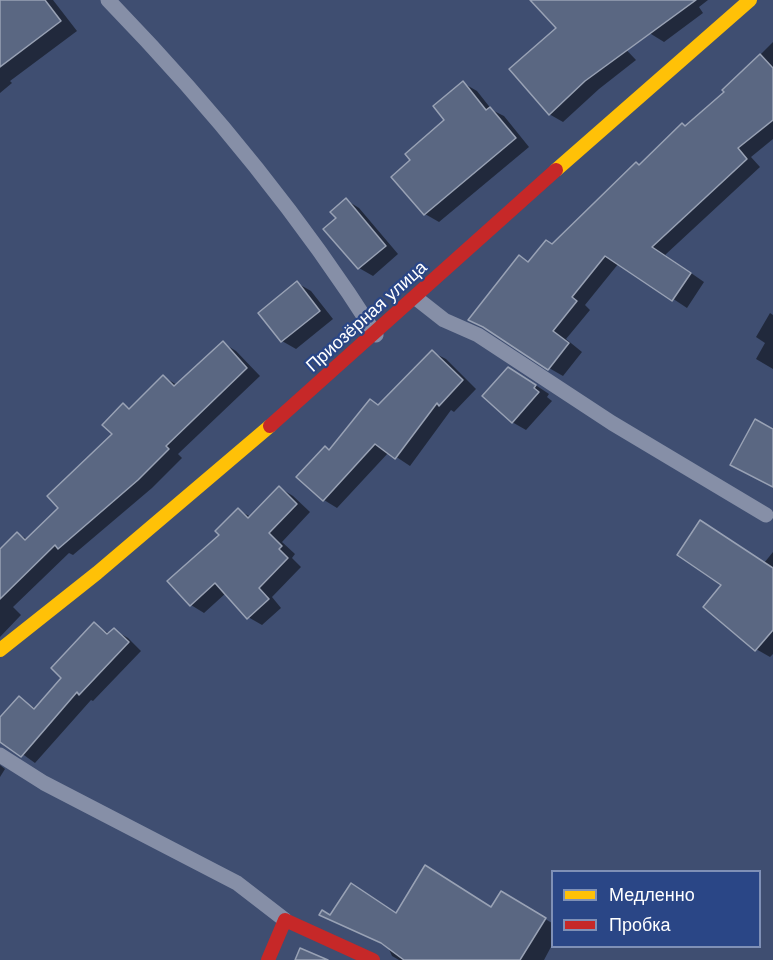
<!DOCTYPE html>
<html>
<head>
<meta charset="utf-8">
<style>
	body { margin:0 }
	#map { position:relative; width:773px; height:960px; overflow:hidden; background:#3f4e71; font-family:Helvetica,sans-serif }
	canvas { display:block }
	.legend { position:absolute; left:551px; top:870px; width:210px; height:78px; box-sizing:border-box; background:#2a4686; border:2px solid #7f90b6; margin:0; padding:8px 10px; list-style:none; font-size:18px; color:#fff }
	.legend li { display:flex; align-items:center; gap:12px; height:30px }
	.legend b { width:30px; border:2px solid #7f90b6 }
</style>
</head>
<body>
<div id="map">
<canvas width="773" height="960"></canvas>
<ul class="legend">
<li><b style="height:8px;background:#ffc107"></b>Медленно</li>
<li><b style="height:8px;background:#c62828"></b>Пробка</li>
</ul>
</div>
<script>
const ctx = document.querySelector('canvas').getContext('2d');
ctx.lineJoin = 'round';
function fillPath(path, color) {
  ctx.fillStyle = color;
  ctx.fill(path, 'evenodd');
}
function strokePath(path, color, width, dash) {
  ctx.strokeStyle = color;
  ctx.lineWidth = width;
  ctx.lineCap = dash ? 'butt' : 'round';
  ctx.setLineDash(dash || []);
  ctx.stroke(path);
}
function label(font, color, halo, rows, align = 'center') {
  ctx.font = font + ' Helvetica,sans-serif';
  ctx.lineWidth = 4.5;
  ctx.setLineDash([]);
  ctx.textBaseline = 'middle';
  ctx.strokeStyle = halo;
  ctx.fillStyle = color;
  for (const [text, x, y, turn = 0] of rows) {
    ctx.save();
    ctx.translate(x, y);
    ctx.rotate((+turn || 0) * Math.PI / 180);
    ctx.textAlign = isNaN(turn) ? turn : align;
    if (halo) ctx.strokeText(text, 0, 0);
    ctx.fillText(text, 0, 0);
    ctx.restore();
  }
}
const shadow = new Path2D(`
	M5,0h48l24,31 -67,50 2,2 -12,10v-89z
	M532,0h47l57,60 -37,29 -36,33 -14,-8 9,-86z
	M623,0h85l-9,7 4,6 -39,29 -13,-8z
	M773,42v97l-22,18 9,10 -95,88 39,27 -17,26 -68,-45 -34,42 5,5 -24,29 16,13 -19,24 -14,-8 -30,-111 11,6 23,-18 174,-153 -2,-2z
	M463,83l14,8 15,19 12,6 25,31 -90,75 -14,-8 -32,-37 19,-17 34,-40z
	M346,200l13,8 39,46 -25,22 -14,-8 -34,-39 13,-11z
	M297,283l14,8 22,28 -37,30 -14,-8z
	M770,313l3,2v54l-17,-10 9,-16 -9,-6z
	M223,343l13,8 24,25 -82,78 4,4 -30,30 -79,67 -4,-2 -56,54 8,8 -21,22v-85l18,-18 9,5 33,-31 54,-74 10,-29 7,4 33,-32 13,8z
	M432,352l14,7 30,30 -22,23 -3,-2 -41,56 -21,-14 -52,56 -13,-8 6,-49 49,-45z
	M522,376l27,18 -2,3 5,4 -26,29 -14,-8z
	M280,488l13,8 17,16 -28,30 13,12 -3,4 9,9 -29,30 9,11 -19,17 -14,-8 -22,-24 -22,20 -13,-8 30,-70 17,-25 13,7z
	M773,552v102l-3,3 -14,-8 -33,-65 41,-21z
	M94,624l16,10 4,-4 14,8 13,13 -48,50 -2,-1 -56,63 -35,-25v-19l19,-21 17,11 27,-31z
	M0,765l5,4 -5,8z
	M501,893l51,30v22l-8,15h-145l-7,-4 -4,-9 -67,-33 10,3 161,-8z`);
const building = new Path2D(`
	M0,0h45l16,21 -61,46z
	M530,0h166l-111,81 -36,34 -40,-46 47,-41z
	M760,54l13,14v52l-35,28 9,11 -95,88 39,26 -19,28 -67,-45 -33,41 5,4 -24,30 16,12 -21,27 -65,-43 -15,-7 51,-65 9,7 18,-22 6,4 84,-82 3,3 43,-42 3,3 39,-34 -2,-2z
	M463,81l23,29 4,-3 26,31 -92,77 -33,-38 19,-17 -5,-6 39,-34 -11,-14z
	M346,198l40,48 -28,23 -35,-40 13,-11 -6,-6z
	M297,281l23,30 -39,31 -23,-29z
	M223,341l24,27 -81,78 3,3 -31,31 -80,69 -3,-4 -55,54v-50l17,-17 8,8 33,-32 -11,-12 65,-62 -10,-9 21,-22 6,6 34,-34 11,11z
	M432,350l31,30 -24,26 -2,-3 -42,56 -20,-15 -52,57 -27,-24 29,-31 4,4 41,-51 8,6z
	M508,367l28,18 -2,3 5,4 -27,31 -30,-27z
	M755,419l18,10v58l-43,-22z
	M279,486l18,18 -28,29 13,13 -3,3 9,9 -29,30 10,11 -22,20 -32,-36 -25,23 -23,-25 52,-46 -4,-4 23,-23 10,10z
	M700,520l73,48v62l-18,21 -52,-44 18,-22 -44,-30z
	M94,622l13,12 7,-6 15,14 -50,53 -2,-3 -56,65 -21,-15v-25l19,-21 15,13 27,-31 -10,-10z
	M425,865l66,42 10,-16 45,27 -26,42h-116l-23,-17 -62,-28 3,-5 8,5 21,-32 45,30z
	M300,948l28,12h-33z`);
const lane = new Path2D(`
	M108,0c102,105 190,212 268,335
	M416,298l28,22 34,15 134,88 154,92
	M0,755l44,28 193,100 48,37`);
const slow = new Path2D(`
	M556,170l194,-170
	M0,650l97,-77 173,-147`);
const jam = new Path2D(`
	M270,426l286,-256
	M268,960l17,-40 88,40`);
const streetNames = [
	["Приозёрная улица",367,317,-42]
];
fillPath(shadow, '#0007');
fillPath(building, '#5a6782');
strokePath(building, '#99a2b5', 1.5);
strokePath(lane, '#868fa7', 15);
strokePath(slow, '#ffc107', 14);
strokePath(jam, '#c62828', 14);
label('18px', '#fff', '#2a4686', streetNames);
</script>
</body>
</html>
